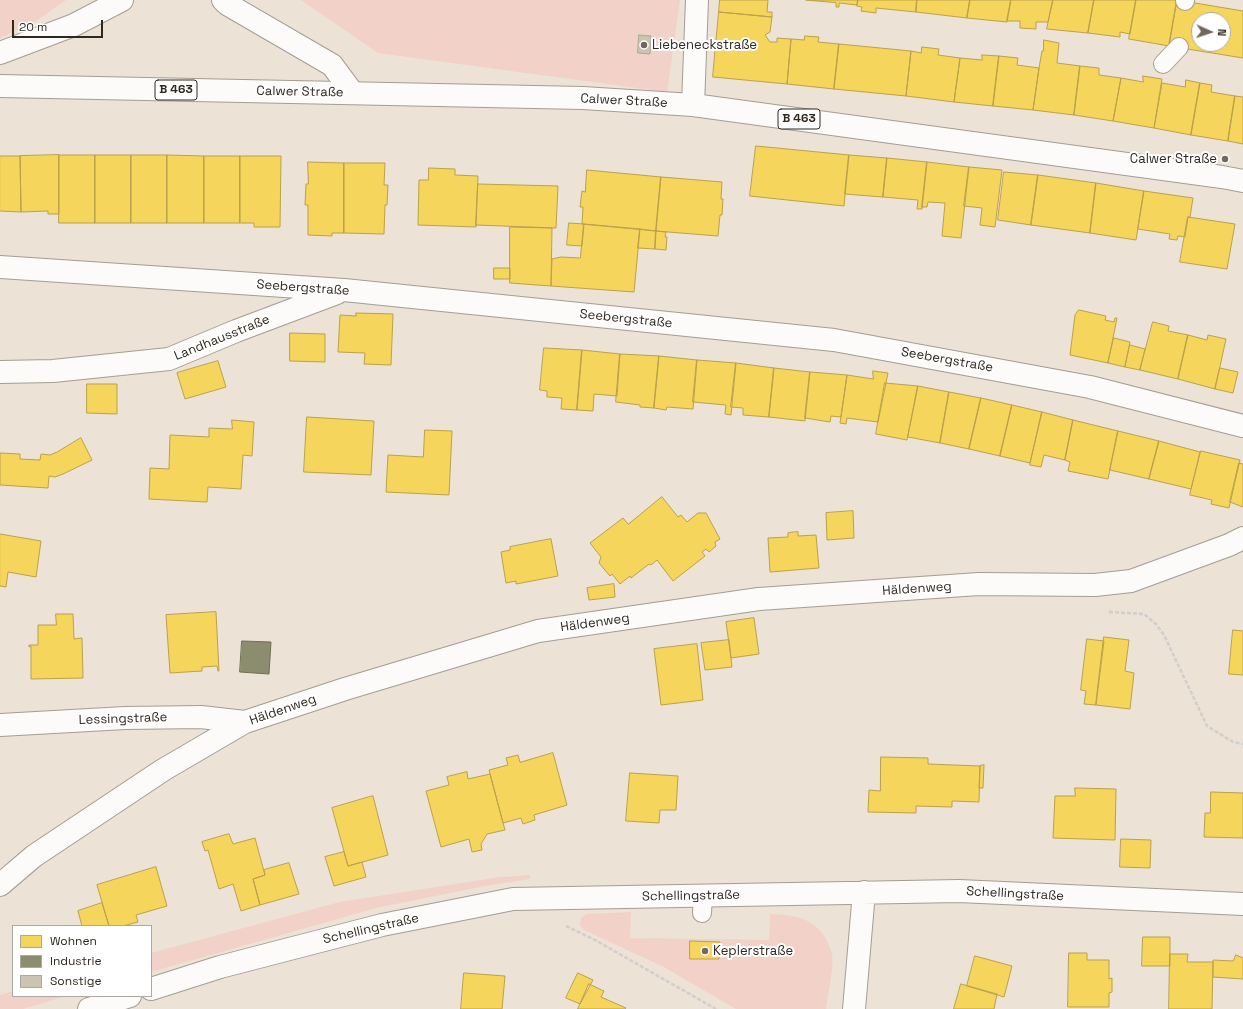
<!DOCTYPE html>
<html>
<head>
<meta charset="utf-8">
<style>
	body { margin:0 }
	#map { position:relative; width:1243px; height:1009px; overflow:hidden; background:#ece2d6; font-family:"Space Grotesk",sans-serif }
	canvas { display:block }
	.legend { position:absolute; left:12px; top:925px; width:140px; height:72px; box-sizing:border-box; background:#fff; border:1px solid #aca9a5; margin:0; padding:5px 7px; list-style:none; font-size:12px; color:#2f281f }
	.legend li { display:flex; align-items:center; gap:8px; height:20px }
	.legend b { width:20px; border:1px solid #aca9a5 }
	.north { position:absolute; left:1191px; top:12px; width:40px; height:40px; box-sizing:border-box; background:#fff; border:1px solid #aca9a5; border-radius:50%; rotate:93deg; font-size:11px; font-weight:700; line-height:16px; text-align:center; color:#2f281f }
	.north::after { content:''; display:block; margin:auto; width:14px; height:18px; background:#71695f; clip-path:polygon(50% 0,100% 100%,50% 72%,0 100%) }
	.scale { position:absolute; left:12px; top:20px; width:91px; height:18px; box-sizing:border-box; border:2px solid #2f281f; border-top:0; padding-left:5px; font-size:12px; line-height:14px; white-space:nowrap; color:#2f281f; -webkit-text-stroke:3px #fff; paint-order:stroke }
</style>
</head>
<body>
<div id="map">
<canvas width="1243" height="1009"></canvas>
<ul class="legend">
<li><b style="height:11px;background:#f6d55c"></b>Wohnen</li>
<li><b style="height:11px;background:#8c8c6e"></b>Industrie</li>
<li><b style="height:11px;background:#ccc4b1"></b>Sonstige</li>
</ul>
<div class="north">N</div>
<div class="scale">20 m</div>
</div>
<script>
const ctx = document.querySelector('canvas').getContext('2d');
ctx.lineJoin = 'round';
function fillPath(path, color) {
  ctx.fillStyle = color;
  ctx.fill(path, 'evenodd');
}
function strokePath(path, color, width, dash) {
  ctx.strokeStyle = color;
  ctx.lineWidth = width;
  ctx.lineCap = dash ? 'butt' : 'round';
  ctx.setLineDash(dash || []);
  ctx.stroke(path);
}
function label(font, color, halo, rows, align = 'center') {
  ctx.font = font + ' "Space Grotesk",sans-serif';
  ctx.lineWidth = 4;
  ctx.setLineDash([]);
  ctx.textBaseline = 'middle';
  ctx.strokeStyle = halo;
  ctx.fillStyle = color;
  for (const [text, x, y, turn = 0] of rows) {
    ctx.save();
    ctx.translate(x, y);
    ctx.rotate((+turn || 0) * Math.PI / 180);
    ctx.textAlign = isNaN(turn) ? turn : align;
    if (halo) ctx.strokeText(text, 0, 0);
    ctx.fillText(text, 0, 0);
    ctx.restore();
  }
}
const green = new Path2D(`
	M0,0h66l-30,21 -36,17z
	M301,0h379l-13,92 -289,-39z
	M530,875v4l-45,7 -109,22 -225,64v-19l189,-51 160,-25z
	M631,912l-1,26 139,2 1,-26c24,1 43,3 56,25 2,5 5,10 6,15 2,14 -4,40 -6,55h-90l-74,-43 -78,-36 -4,-5 1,-7 5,-4z
	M13,991v5h53l-43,13h-23v-14z`);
const homes = new Path2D(`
	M720,0h48l-1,12h5v5l-53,-5z
	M806,0h52l-1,5 -18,-2v4h-3v-4z
	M858,0h59l-1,12 -40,-4v5l-15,-2 1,-4 -5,-1z
	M917,0h53l-3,18 -51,-6z
	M970,0h41l-4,22 -40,-4z
	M1011,0h42l-5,22h-12v7l-16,-1v-7h-13z
	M1053,0h41l-6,33 -41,-4z
	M1094,0h42l-6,34 -10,-2v5l-32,-4z
	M1136,0h41l-8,46 -40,-7z
	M1177,0l66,11v47l-74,-12zM1199,20h24v24h-24z
	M719,12l53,5 -2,15 -5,3 5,7h7v-4l14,1 -4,45 -74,-7z
	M805,36l14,1 -1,5 21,2 -5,45 -47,-5 4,-45 13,1z
	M1044,40l15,3 -2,20 23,3 -6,49 -41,-5 6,-42 3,-17h1z
	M839,44l72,7 -5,45 -72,-7z
	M922,47l17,2 -1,6 22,3 -6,44 -48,-6 5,-45 10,2z
	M982,55l17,1 -6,50 -39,-4 6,-44 22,2z
	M999,56l19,2 -1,7 22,3 -6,42 -40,-4z
	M1080,66l19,2v7l22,3 -8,43 -39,-6z
	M1143,76l19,3 -8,49 -41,-7 8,-43 22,4z
	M1186,80l14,3 -9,52 -37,-7 8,-45 23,4z
	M1200,83l12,2 -1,7 24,4 -7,45 -37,-6z
	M1235,96l8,1v47l-15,-3z
	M756,146l93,9 -5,51 -94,-10z
	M59,155h36v68h-36z
	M59,155v59h-11v-3l-27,1 -1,-56z
	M95,155h36v68h-36z
	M131,155h36v68h-36z
	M167,155l37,1v67h-37z
	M849,155l38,3 -4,39 -38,-3z
	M0,156h20l1,56 -21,-1z
	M204,156h36v67h-36z
	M240,156h41l-1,71h-26v-4h-14z
	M887,158l40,4 -5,47h-5l1,-9 -35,-3z
	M308,162l36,1v70h-12v3l-24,-1v-30h-3l1,-21h2z
	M927,162l42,5 -8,71 -19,-2 3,-33 -17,-1 -1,5h-5z
	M344,163h41l-1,22h4l-1,20h-2l-1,29 -40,-1z
	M969,167l33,3 -7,57 -15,-2 2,-17 -18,-2z
	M429,168l26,1v6l23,1 -2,51 -58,-2 1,-45h9z
	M587,170l74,7 -5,54 -74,-7 1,-17h-3l2,-16 3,1z
	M1004,172l34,3 -7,50 -33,-5z
	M1038,175l58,8 -6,50 -59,-8z
	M661,177l61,5 -1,17h2l-1,16h-2l-2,21 -62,-5z
	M1096,183l48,8 -8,49 -46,-7z
	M478,184l80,2 -2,42 -80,-3z
	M1144,191l49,7 -3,19h-2l-3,20 -7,-1 -1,4 -8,-1 1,-5 -32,-5z
	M1188,217l47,7 -8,45 -47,-7z
	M569,223l15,1 -2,22 -15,-1z
	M584,224l56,5 -6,63 -83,-6 1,-27 9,-2 19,1z
	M510,227l42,1 -1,58 -41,-3z
	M640,229l16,2 -1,18 -17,-1z
	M656,231l10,1 -1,5h2l-1,13 -11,-1z
	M494,268h16v11h-16z
	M1079,310l27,6 -1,4 9,2 1,-4h2l-9,45 -38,-8 5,-40z
	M356,313l37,1 -2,51 -27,-1 1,-11 -27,-1 2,-37 16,1z
	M1153,322l16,4 -1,5 20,4 -10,44 -38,-9z
	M290,333l35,1v28l-35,-1z
	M1188,335l19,5 1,-5 18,4 -11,50 -37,-10z
	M1114,338l16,4 -5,25 -17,-4z
	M1130,345l15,4 -5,21 -15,-3z
	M544,348l38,2 -5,60 -16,-1 1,-11 -15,-1v-6l-7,-1z
	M582,350l38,4 -3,42 -23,-2 -1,17 -16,-1z
	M620,354l39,2 -5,52 -14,-1v-2l-24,-3z
	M659,356l38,4 -4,49 -26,-2 -1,3 -12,-2z
	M697,360l39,3 -5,52 -6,-1 1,-9 -33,-3z
	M218,361l8,26 -41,12 -8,-26z
	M736,363l38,5 -5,49 -26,-2v-7l-12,-1z
	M774,368l36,4 -5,49 -36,-4z
	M1220,368l18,4 -5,21 -18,-4z
	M873,371l15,2 -10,49 -31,-4 -1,6 -6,-1 7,-48 26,4z
	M810,372l37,3 -6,42 -10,-1 -1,6 -25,-4z
	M885,383l33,3 -11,54 -31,-6z
	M87,384h30v30l-30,-1z
	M918,386l31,6 -9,51 -32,-6z
	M949,392l32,6 -12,51 -29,-6z
	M981,398l31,7 -12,51 -31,-7z
	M1012,405l30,7 -12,51 -30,-7z
	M1042,412l31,8 -8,40 -21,-5 -3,12 -11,-2z
	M307,417l67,4 -3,54 -67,-3z
	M232,420l22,2 -2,34 -9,-1 -2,34 -33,-2 -1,15 -58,-3 1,-31 19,1 1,-34 39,2v-9l23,1z
	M1073,420l45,11 -10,48 -40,-8 2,-9 -5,-2z
	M425,430l27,1 -3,64 -63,-3 2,-37 35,2z
	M1118,431l41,10 -10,38 -39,-9z
	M81,438l11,22 -29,14 -8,3 -6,-1 -1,12 -48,-3v-32l20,1v5l20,1 1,-6 9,1 7,-3z
	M1159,441l41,11 -9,37 -42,-10z
	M1201,451l39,9 -11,48 -18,-4 1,-4 -22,-5z
	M1239,463l4,1v43l-13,-5z
	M662,497l16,20 3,-2 6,7 11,-9h8l14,26 -5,3 1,4 -7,6 -3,-3 -4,3 3,4 -32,25 -16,-21 -6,5 -2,-1 -18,14 -1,-2 -10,8 -8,-10 -2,2 -11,-13 2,-6 -11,-14 33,-25 5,6z
	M853,511l1,27 -27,2 -1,-27z
	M798,532v4l18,-1 3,33 -49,4 -2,-34 20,-1v-4z
	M0,534l41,7 -5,36 -28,-5 -2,15 -6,-1z
	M551,539l7,37 -42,8v-3l-10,2 -5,-31 9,-2v-3z
	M614,584l1,13 -26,3 -2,-12z
	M216,612l3,59h-1l-1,-5 -15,1v4l-32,2 -4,-58z
	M56,614h17l1,25 8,-1 1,40 -52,1v-33l-2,1v-2h9v-20h18z
	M754,618l5,36 -28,4 -5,-36z
	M1233,630l10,1v44l-14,-1z
	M1104,637l25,3 -4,31 9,2 -4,36 -34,-4z
	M1087,639l17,2 -8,64 -12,-1 2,-13 -5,-1z
	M729,640l3,27 -27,3 -4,-27z
	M697,644l6,56 -42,5 -7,-56z
	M553,753l14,52 -33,10 1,5 -12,4 -2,-6 -18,5 -14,-53 19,-5 -2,-7 12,-3 2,7z
	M881,757l47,1v6l52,2 -1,36 -27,-1v6l-36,-1v7l-48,-1 1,-22 11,1z
	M984,765l-1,23h-4l1,-22z
	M467,772l1,7 22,-5 15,56 -18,4 -6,10 1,6 -10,2 -3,-13 -28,8 -15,-56 23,-6 -2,-8z
	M630,773l48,3 -2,34h-16l-1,13 -33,-2z
	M1075,788l41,1 -1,51 -62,-2 2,-42h20z
	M1211,792l32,1v45l-39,-1 1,-24h5z
	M373,796l15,59 -40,11 -16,-58z
	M229,834l4,10 22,-6 10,37 -12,4 7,26 -19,6 -8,-27 -14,5 -11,-39 -3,1 -3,-9z
	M1121,839l30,1 -1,28 -30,-1z
	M344,852l4,14 14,-4 4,15 -32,9 -9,-29z
	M289,863l10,31 -39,11 -7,-26 12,-4 -1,-5z
	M156,867l11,39 -31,9 2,7 -15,4h-14l-12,-41z
	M102,903l7,23h-27l-4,-15z
	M1143,937h27v29h-28z
	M690,941l30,1 -1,17h-29z
	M1069,953h18v7h22v19l3,-1v14l-3,1v14h-41z
	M1170,954h18l-1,8h26l-1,47h-43z
	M1236,955l7,3v21l-30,-2v-17l20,1z
	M975,956l37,10 -8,31 -37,-11z
	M464,973l41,3 -3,33h-41z
	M578,973l15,7 -13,24 -14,-6z
	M589,984l15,7 -3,6 25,11 -1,1h-47z
	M961,984l36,10 -3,15h-40z`);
const industry = new Path2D(`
	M242,641l29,1 -2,32 -29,-2z`);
const building = new Path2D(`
	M639,35l12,1 -1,18 -12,-1z`);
const path = new Path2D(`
	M1109,612l35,2 12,10 8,11 43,91 26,16 10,2
	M566,926l29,14 121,69`);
const lane = new Path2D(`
	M1185,1v-1
	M1163,64l16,-17
	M702,913l1,-18`);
const street = new Path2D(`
	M693,105l4,-105
	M0,267l344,23 490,50 256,47 153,39
	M0,372l53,-1 116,-12 67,-28 101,-38
	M0,725l125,-7 76,-1 44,5
	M0,885l34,-29 129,-86 82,-48 100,-33 193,-58 221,-32 220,-15 116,1 36,-4 98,-36 14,-7
	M151,989l69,-22 162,-42 131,-26 446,-8 284,13
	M89,1009l41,-13
	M854,1009l10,-117`);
const secondary = new Path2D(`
	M223,0l4,4 105,61 20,27
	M0,53l74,-28 48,-25`);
const primary = new Path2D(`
	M0,86l583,12 110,7 529,72 21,4`);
const markers = [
	[644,45,4,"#71695f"],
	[1225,159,4,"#71695f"],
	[705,951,4,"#71695f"]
];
const shields = [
	[176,90,42],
	[799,119,42]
];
const shieldNames = [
	["B 463",176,90],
	["B 463",799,119]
];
const poiNames = [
	["Liebeneckstraße",652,45],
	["Calwer Straße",1217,159,"right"],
	["Keplerstraße",713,951]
];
const streetNames = [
	["Calwer Straße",300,92,1],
	["Calwer Straße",624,101,3],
	["Seebergstraße",303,288,4],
	["Seebergstraße",626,319,6],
	["Landhausstraße",222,338,-22],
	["Seebergstraße",947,360,10],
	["Häldenweg",917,589,-4],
	["Häldenweg",595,623,-8],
	["Häldenweg",283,710,-19],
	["Lessingstraße",123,719,-2],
	["Schellingstraße",1015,894,3],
	["Schellingstraße",691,896,-1],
	["Schellingstraße",371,929,-13]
];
fillPath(green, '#f2d1c8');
fillPath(homes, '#f6d55c');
strokePath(homes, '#baa14a', 1);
fillPath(industry, '#8c8c6e');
strokePath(industry, '#706e56', 1);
fillPath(building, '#ccc4b1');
strokePath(building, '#ada79d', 1);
strokePath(lane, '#a49d93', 20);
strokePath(street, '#a49d93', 24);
strokePath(secondary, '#a49d93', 24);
strokePath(primary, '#a49d93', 24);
strokePath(path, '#d1cecb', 2.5, [4, 2]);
strokePath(lane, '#fcfbf9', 18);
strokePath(street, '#fcfbf9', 22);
strokePath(secondary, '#fcfbf9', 22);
strokePath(primary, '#fcfbf9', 22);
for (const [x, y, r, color] of markers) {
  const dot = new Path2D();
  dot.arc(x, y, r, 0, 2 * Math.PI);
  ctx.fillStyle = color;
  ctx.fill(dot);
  strokePath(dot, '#fff', 1.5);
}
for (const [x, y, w] of shields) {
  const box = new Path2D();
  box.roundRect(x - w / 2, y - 10, w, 20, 3);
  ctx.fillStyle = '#fff';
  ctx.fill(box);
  strokePath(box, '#2f281f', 1);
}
label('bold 12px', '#2f281f', null, shieldNames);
label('13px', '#2f281f', '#fff', poiNames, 'left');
label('13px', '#2f281f', '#fff', streetNames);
</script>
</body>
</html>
